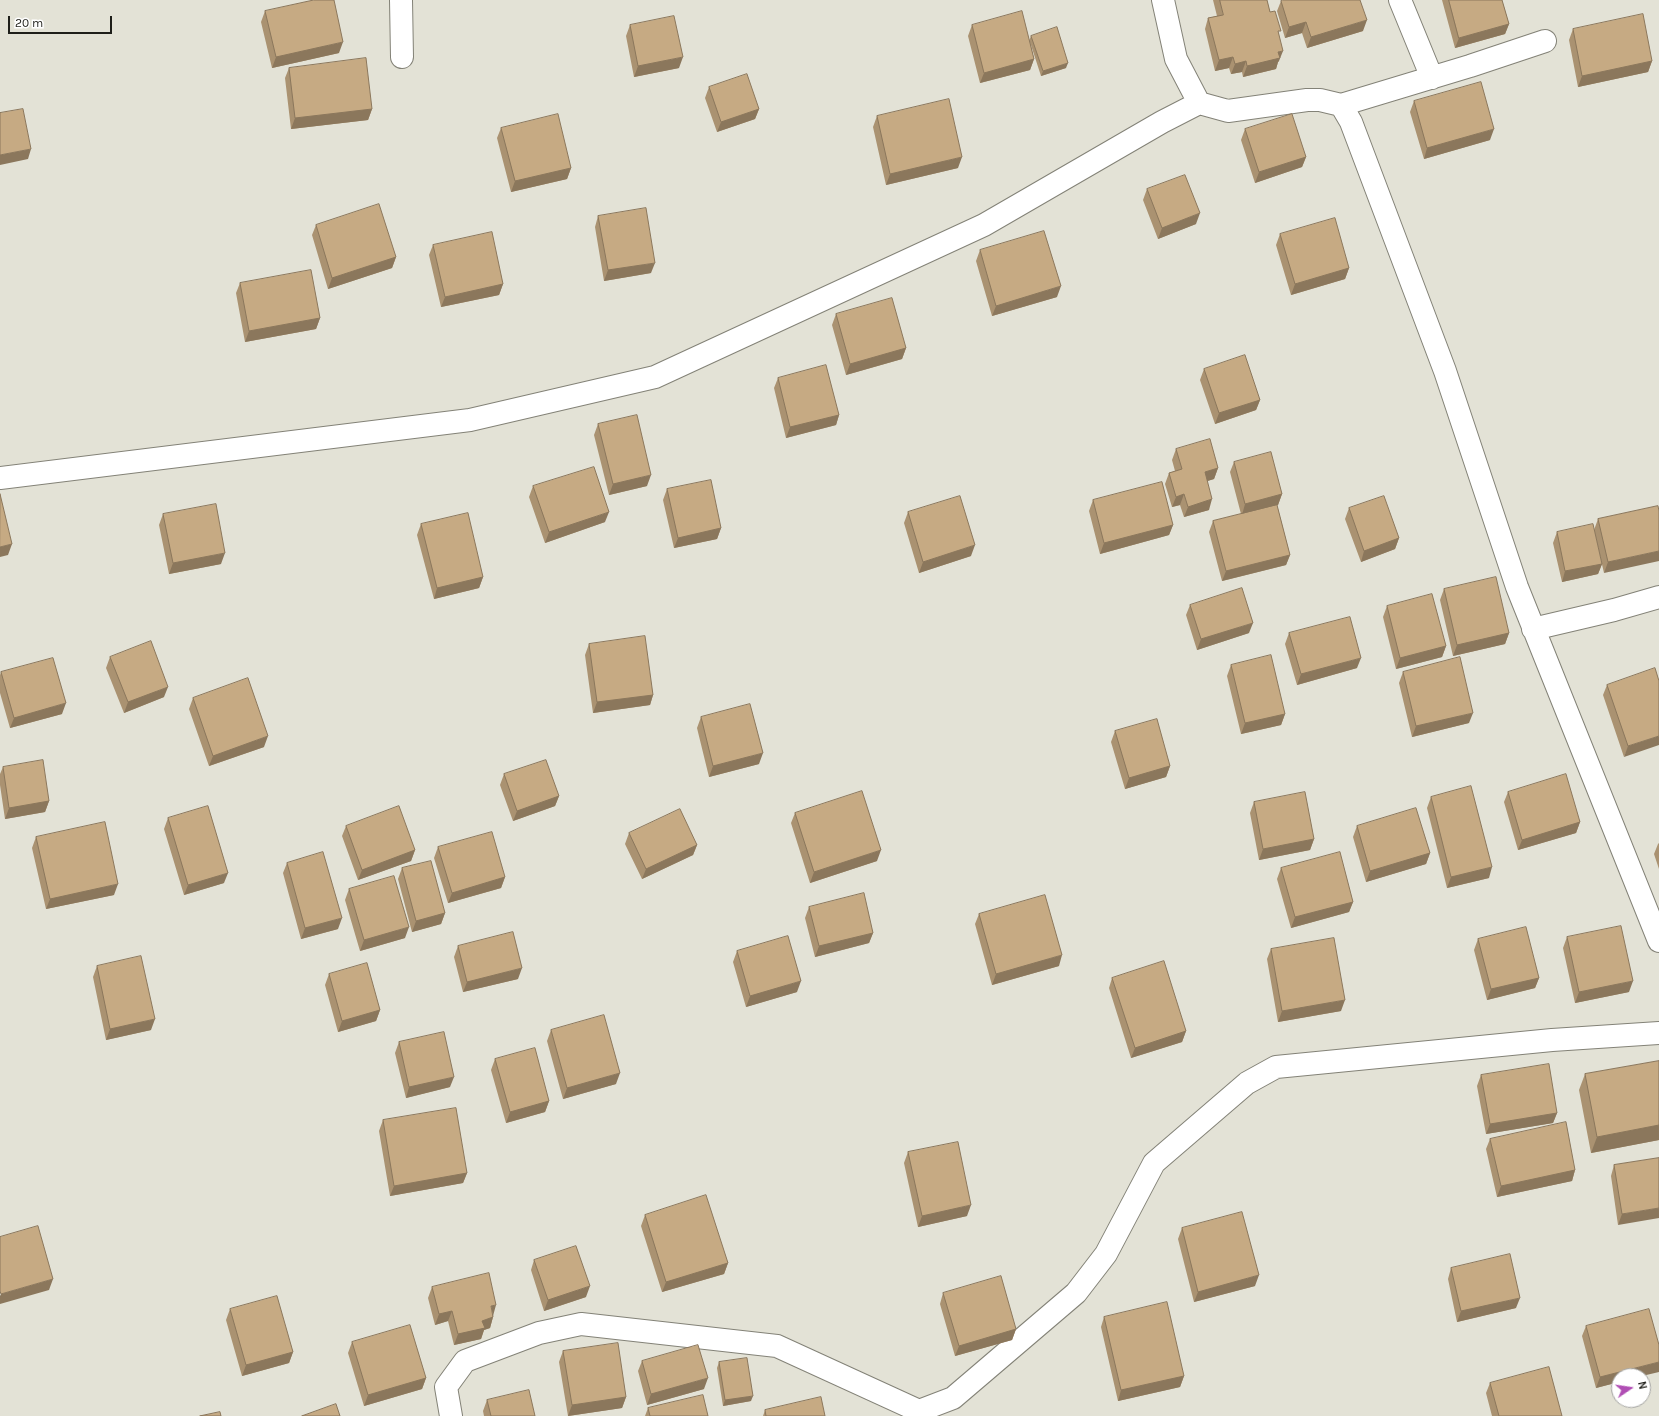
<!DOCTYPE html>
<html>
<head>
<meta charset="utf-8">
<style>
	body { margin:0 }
	#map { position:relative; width:1659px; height:1416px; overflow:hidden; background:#e3e2d6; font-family:Karla,sans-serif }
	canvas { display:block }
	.north { position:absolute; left:1611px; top:1368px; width:40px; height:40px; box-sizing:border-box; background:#fff; border:1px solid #a5a5a3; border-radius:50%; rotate:77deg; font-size:11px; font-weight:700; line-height:16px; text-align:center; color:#1e1e19 }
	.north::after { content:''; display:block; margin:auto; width:14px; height:18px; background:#b04eb4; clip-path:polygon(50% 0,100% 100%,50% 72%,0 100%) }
	.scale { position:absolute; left:8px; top:16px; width:104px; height:18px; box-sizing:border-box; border:2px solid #1e1e19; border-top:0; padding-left:5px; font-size:12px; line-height:14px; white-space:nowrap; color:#1e1e19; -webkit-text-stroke:3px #fff; paint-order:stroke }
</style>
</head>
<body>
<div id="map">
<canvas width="1659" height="1416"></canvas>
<div class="north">N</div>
<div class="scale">20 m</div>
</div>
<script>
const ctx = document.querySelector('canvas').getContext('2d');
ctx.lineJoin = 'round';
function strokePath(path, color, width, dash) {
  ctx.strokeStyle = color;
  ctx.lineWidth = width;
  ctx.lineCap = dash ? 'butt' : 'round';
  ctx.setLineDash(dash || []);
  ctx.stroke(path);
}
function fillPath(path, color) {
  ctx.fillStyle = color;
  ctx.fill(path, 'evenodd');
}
const minor = new Path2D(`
	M401,0l1,57
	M1163,0l13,59 23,44 29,8 79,-11h13l21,5 10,17 94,249 72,216 142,354
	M1400,0l32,78
	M1341,105l129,-39 75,-25
	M0,478l470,-58 185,-43 329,-152 178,-103 37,-19
	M1533,629l81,-19 45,-13
	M451,1416l-5,-29 19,-26 74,-28 42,-9 196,22 142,65 34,-13 123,-105 30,-39 48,-91 93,-80 29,-16 276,-27 107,-7`);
const wall = new Path2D(`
	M1213,0h54l3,12 9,23v26l-1,1 -2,7 -33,8 -1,-5 -11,2 -2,-6 -14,3 -10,-42 3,-11 9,-2z
	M1442,0h60l7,24 -4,10 -50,14z
	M1281,1l82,30 -56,17 -5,-15 -17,5 -8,-27z
	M265,11l74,42 -67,15 -11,-46z
	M630,25l49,43 -45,9 -8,-41z
	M972,25l57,16 2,-5 35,32 -25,8 -11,-34 4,17 -4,11 -50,13 -12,-47z
	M1573,29l79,32 -4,11 -70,15 -9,-47z
	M289,68l83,41 -4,11 -77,9 -6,-51z
	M709,87l50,22 -4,10 -38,13 -12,-34z
	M1414,101l76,39 -66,19 -14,-47z
	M877,116l81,52 -72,17 -13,-58z
	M501,128l70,40 -4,11 -56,13 -14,-54z
	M1245,129l61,28 -4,10 -47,16 -14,-43z
	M1147,189l49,35 -38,15 -15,-39z
	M598,216l53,57 -47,8 -9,-54z
	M316,225l80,32 -4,11 -64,21 -16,-54z
	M1280,234l69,34 -4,11 -54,16 -15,-50z
	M433,245l70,39 -4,11 -58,12 -12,-52z
	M980,250l77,47 -65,19 -16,-55z
	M240,283l80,35 -4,11 -71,13 -9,-49z
	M836,314l70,34 -4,11 -56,16 -14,-50z
	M1204,369l56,31 -4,10 -41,14 -15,-44z
	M778,378l61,37 -3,10 -50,13 -12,-50z
	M598,424l49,62 -38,9 -15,-60z
	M1176,449l42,19 -4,11 -7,2 2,29 -25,7 -4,-12 -8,2 -7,-23 4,-11 6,-2 -3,-11z
	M1234,462l48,32 -4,11h-1l13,50 -4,10 -64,16 -13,-49 4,-11 28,-7 -11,-42z
	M533,486l72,36 -60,21 -16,-46z
	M667,489l54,39 -4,11 -43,9 -11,-48z
	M1093,500l80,25 -4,10 -69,19 -11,-43z
	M1658,506l-54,67 -10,-43 4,-11z
	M1349,508l50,30 -4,11 -34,13 -16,-43z
	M908,512l63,44 -52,17 -15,-50z
	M163,514l58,50 -52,10 -10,-49z
	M421,524l62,53 -4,11 -45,11 -17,-64z
	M1557,532l45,32 -4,10 -36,8 -9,-39z
	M1444,589l65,44 -4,11 -52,12 -13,-56z
	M1190,605l59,28 -52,17 -11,-35z
	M1387,606l59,40 -4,11 -46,12 -13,-52z
	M1289,633l68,35 -60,17 -12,-41z
	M589,644l64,51 -3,10 -57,8 -8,-58z
	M110,657l54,40 -40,16 -18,-45z
	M1231,665l54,49 -4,11 -40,9 -14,-58z
	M1,672l61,42 -52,14 -10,-35v-18z
	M1403,672l66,51 -57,14 -13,-54z
	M1659,681l-35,76 -21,-62 4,-10z
	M193,698l71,49 -55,19 -20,-57z
	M701,717l58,47 -50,13 -12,-49z
	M1115,731l55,35 -4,11 -41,12 -14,-47z
	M3,767l46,34 -4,11 -40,7 -5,-34v-11z
	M504,774l55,22 -4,10 -42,15 -13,-36z
	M1508,792l72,30 -4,11 -58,17 -14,-48z
	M1431,797l58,81 -42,10 -20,-80z
	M1254,802l60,37 -4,11 -51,10 -9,-47z
	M795,813l82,48 -67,22 -19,-60z
	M168,818l56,65 -40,12 -20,-66z
	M346,826l69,24 -4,11 -53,19 -16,-44z
	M1357,826l73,27 -4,11 -60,18 -13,-45z
	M629,833l68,12 -4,10 -51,24 -17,-35z
	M36,837l78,58 -68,14 -14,-61z
	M1659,843v26l-5,-15 4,-10z
	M438,847l67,30 -4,11 -53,15 -14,-45z
	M287,863l51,66 -37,10 -18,-66z
	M402,868l43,45 -4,11 -29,8 -14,-53z
	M1281,868l72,34 -4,10 -58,16 -14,-49z
	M349,889l56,49 -45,13 -15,-51z
	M809,907l64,26 -4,10 -54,14 -10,-39z
	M979,914l80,52 -67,19 -17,-61z
	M1567,937l62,55 -54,11 -12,-55z
	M1478,939l61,39 -4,10 -48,12 -13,-50z
	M458,946l60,33 -55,13 -9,-35z
	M1271,949l70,62 -63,11 -11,-63z
	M737,951l60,41 -51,15 -13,-45z
	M97,966l54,64 -45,10 -13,-63z
	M329,974l51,36 -4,11 -38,11 -13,-47z
	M1112,978l74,53 -4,11 -51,16 -22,-70z
	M551,1030l65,54 -53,15 -16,-58z
	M399,1042l51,45 -44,11 -11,-45z
	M495,1059l54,42 -4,11 -39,11 -15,-53z
	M1659,1061v79l-68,13 -12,-63 6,-16z
	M1481,1075l76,38 -4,10 -67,11 -9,-48z
	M383,1120l84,53 -4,10 -73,13 -11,-65z
	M1490,1139l85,31 -3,11 -75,16 -11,-48z
	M908,1152l59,64 -49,11 -14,-64z
	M1659,1158l-41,67 -7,-49 3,-11z
	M645,1215l83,48 -4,11 -62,18 -21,-66z
	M1182,1228l73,58 -61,16 -16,-63z
	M534,1260l52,37 -42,14 -13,-41z
	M1451,1268l65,40 -59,14 -9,-43z
	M432,1287l61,28v2l-3,11 -6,2 -3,9 -27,6 -6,-24 -13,4 -7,-27z
	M943,1293l73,36 -4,11 -57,16 -15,-52z
	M230,1309l63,43 -4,11 -47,13 -16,-56z
	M1104,1317l80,59 -4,11 -62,14 -17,-74z
	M1586,1326l33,50v6l-23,6 -14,-52z
	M352,1342l74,36 -4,11 -58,17 -16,-53z
	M563,1351l63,46 -4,11 -54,8 -9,-54z
	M642,1361l62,28 -57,16 -9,-34z
	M719,1362l32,39 -28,5 -6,-38z
	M1490,1383l72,33h-70l-6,-23z
	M487,1400l48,16h-51l-1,-5z
	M648,1408l60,8h-63z
	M765,1410l60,6h-62z`);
const shadedWall = new Path2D(`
	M1367,20l-4,11 -56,17 4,-11z
	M1306,22l-4,11 -17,5 4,-11z
	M1509,24l-4,10 -50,14 4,-10z
	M343,42l-4,11 -67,15 4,-11z
	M1283,51l-4,10 -1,1 -2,7 -33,8 4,-11 31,-14z
	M683,57l-4,11 -45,9 4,-11z
	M1233,57l-4,11 -14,3 4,-11z
	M1034,59l-4,11 -50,13 4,-10z
	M1246,61l-4,11 -11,2 4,-10z
	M1652,61l-4,11 -70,15 4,-11z
	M1068,63l-2,5 -25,8 2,-5z
	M372,109l-4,11 -77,9 4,-11z
	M759,109l-4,10 -38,13 4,-10z
	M1494,129l-4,11 -66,19 3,-11z
	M31,149l-3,10 -28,6v-10z
	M962,157l-4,11 -72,17 4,-11z
	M1306,157l-4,10 -47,16 4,-11z
	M571,168l-4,11 -56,13 4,-11z
	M1200,213l-4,11 -38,15 4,-11z
	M396,257l-4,11 -64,21 4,-11z
	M655,263l-4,10 -47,8 4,-11z
	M1349,268l-4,11 -54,16 4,-11z
	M503,284l-4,11 -58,12 4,-10z
	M1061,286l-4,11 -65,19 4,-10z
	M320,318l-4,11 -71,13 4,-11z
	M906,348l-4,11 -56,16 4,-11z
	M1260,400l-4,10 -41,14 4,-11z
	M839,415l-3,10 -50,13 4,-11z
	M1218,468l-4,11 -13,4 4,-11z
	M651,475l-4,11 -38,9 4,-11z
	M1184,494l-4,11 -8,2 4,-10z
	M1282,494l-4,11 -36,10 3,-11z
	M1212,499l-3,11 -25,7 4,-10z
	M609,512l-4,10 -60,21 4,-11z
	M1173,525l-4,10 -69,19 4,-11z
	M721,528l-4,11 -43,9 4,-10z
	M1399,538l-4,11 -34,13 3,-11z
	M12,544l-4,11 -8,2v-10z
	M975,545l-4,11 -52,17 4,-11z
	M1659,551v10l-55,12 4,-11z
	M225,553l-4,11 -52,10 4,-11z
	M1290,555l-4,10 -64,16 4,-10z
	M1602,564l-4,10 -36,8 3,-11z
	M483,577l-4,11 -45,11 3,-11z
	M1253,623l-4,10 -52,17 4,-11z
	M1509,633l-4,11 -52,12 4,-11z
	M1446,646l-4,11 -46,12 4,-11z
	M1361,658l-4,10 -60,17 4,-11z
	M168,687l-4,10 -40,16 4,-11z
	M653,695l-3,10 -57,8 4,-11z
	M66,703l-4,11 -52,14 4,-10z
	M1473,713l-4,10 -57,14 4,-11z
	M1285,714l-4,11 -40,9 4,-11z
	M268,736l-4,11 -55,19 4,-10z
	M1659,736v9l-35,12 4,-11z
	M763,753l-4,11 -50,13 4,-11z
	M1170,766l-4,11 -41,12 4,-11z
	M559,796l-4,10 -42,15 4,-10z
	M49,801l-4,11 -40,7 4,-11z
	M1580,822l-4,11 -58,17 4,-10z
	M1314,839l-4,11 -51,10 4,-11z
	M697,845l-4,10 -51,24 4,-10z
	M415,850l-4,11 -53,19 4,-10z
	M881,850l-4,11 -67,22 4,-11z
	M1430,853l-4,11 -60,18 4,-11z
	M1492,867l-3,11 -42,10 4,-11z
	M228,873l-4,10 -40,12 4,-10z
	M505,877l-4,11 -53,15 4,-10z
	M118,884l-4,11 -68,14 4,-10z
	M1353,902l-4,10 -58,16 4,-11z
	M445,913l-4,11 -29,8 4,-11z
	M342,918l-4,11 -37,10 4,-11z
	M409,927l-4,11 -45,13 4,-11z
	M873,933l-4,10 -54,14 4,-11z
	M1062,955l-3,11 -67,19 4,-11z
	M522,968l-4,11 -55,13 4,-10z
	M1539,978l-4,10 -48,12 4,-11z
	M801,981l-4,11 -51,15 4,-11z
	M1633,981l-4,11 -54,11 4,-11z
	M1345,1000l-4,11 -63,11 4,-11z
	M380,1010l-4,11 -38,11 4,-11z
	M155,1019l-4,11 -45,10 4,-11z
	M1186,1031l-4,11 -51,16 4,-10z
	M620,1073l-4,11 -53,15 4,-11z
	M454,1077l-4,10 -44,11 3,-11z
	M549,1101l-4,11 -39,11 4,-11z
	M1557,1113l-4,10 -67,11 4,-10z
	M1659,1125v15l-68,13 6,-16z
	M1575,1170l-3,11 -75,16 4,-11z
	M467,1173l-4,10 -73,13 4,-10z
	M971,1205l-4,11 -49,11 4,-11z
	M1659,1208v10l-41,7 4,-11z
	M728,1263l-4,11 -62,18 4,-10z
	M1259,1275l-4,11 -61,16 4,-10z
	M53,1279l-4,11 -49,14v-8l1,-2z
	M590,1286l-4,11 -42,14 4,-11z
	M1520,1298l-4,10 -59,14 4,-11z
	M496,1305l-3,11 -2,-10z
	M452,1311l-4,10 -13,4 4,-11z
	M493,1317l-3,11 -6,2 -3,9 -27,6 4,-11 24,-13z
	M1016,1329l-4,11 -57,16 4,-10z
	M293,1352l-4,11 -47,13 4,-11z
	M1659,1362v10l-17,4h-23v6l-23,6 4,-11z
	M1184,1376l-4,11 -62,14 3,-11z
	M426,1378l-4,11 -58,17 4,-11z
	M708,1378l-4,11 -57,16 4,-11z
	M753,1396l-2,5 -28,5 2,-6z
	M626,1397l-4,11 -54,8 4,-11z`);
const building = new Path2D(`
	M314,0h20l9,42 -67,15 -11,-46z
	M1220,0h47l3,12 5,-1 6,20h-3l5,20 -5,1 2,6 -33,8 -1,-5 -11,3 -2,-7 -14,3 -11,-42 15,-3z
	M1283,0h77l7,20 -56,17 -5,-15 -17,5 -8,-26z
	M1449,0h53l7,24 -50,14z
	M1022,11l12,48 -50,14 -12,-48z
	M1643,14l9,47 -70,15 -9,-47z
	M674,16l9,41 -45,9 -8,-41z
	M1057,27l11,36 -25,8 -12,-35z
	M366,58l6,51 -77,9 -6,-50z
	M747,74l12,35 -38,13 -12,-35z
	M1481,82l13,47 -67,19 -13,-47z
	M949,99l13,58 -72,17 -13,-58z
	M23,109l8,40 -31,6v-42z
	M558,114l13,54 -56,13 -14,-53z
	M1292,114l14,43 -47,15 -14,-43z
	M1185,175l15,38 -38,15 -15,-39z
	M379,204l17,53 -64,21 -16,-53z
	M646,208l9,55 -47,7 -10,-54z
	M1335,218l14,50 -54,16 -15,-50z
	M1044,231l17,55 -65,20 -16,-56z
	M492,232l11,52 -58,13 -12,-52z
	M311,270l9,48 -71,13 -9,-48z
	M892,298l14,50 -56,16 -14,-50z
	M1245,355l15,45 -41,13 -15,-44z
	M826,365l13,50 -49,12 -12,-49z
	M637,415l14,60 -38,9 -15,-60z
	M1210,439l8,29 -13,4 7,27 -24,8 -4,-13 -8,3 -7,-24 13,-4 -6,-20z
	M1271,452l11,42 -37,10 -11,-42z
	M594,467l15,45 -60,20 -16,-46z
	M711,480l10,48 -43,10 -11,-49z
	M1162,482l11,43 -69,18 -11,-43z
	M0,494l12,50 -12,3z
	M960,496l15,49 -52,17 -15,-50z
	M1384,496l15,42 -35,13 -15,-43z
	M216,504l9,49 -52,10 -10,-49z
	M1277,505l13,50 -64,16 -13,-50z
	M1658,506l1,5v40l-51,11 -10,-43z
	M468,513l15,64 -46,11 -16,-64z
	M1593,524l9,40 -37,7 -8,-39z
	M1496,577l13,56 -52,12 -13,-56z
	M1242,588l11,35 -52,16 -11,-34z
	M1432,594l14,52 -46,12 -13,-52z
	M1350,617l11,41 -60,16 -12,-41z
	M645,636l8,59 -56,7 -8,-58z
	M151,641l17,46 -40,15 -18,-45z
	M1271,655l14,59 -40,9 -14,-58z
	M1460,657l13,56 -57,13 -13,-54z
	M53,658l13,45 -52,15 -13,-46z
	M1655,668l4,13v55l-31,10 -21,-61z
	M248,678l20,58 -55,20 -20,-58z
	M750,704l13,49 -50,13 -12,-49z
	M1157,719l13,47 -41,12 -14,-47z
	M43,760l6,41 -40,7 -6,-41z
	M546,760l13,36 -42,15 -13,-37z
	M1566,774l14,48 -58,18 -14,-48z
	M1471,786l21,81 -41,10 -20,-80z
	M862,791l19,59 -67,22 -19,-59z
	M1305,792l9,47 -51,10 -9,-47z
	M208,806l20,67 -40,12 -20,-67z
	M399,806l16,44 -53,20 -16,-44z
	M1416,808l14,45 -60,18 -13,-45z
	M680,809l17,36 -51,24 -17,-36z
	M105,822l13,62 -68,15 -14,-62z
	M492,832l13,45 -53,16 -14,-46z
	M323,852l19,66 -37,10 -18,-65z
	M1340,852l13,50 -58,15 -14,-49z
	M431,861l14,52 -29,8 -14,-53z
	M394,876l15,51 -45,13 -15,-51z
	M864,893l9,40 -54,13 -10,-39z
	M1045,895l17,60 -66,19 -17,-60z
	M1621,926l12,55 -54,11 -12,-55z
	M1526,927l13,51 -48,11 -13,-50z
	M513,932l9,36 -55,14 -9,-36z
	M788,936l13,45 -51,15 -13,-45z
	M1334,938l11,62 -63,11 -11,-62z
	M141,956l14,63 -45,10 -13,-63z
	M1164,961l22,70 -51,17 -23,-70z
	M367,963l13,47 -38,11 -13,-47z
	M604,1015l16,58 -53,15 -16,-58z
	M444,1032l10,45 -45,10 -10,-45z
	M535,1048l14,53 -39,11 -15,-53z
	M1659,1061v64l-62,12 -12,-63z
	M1549,1064l8,49 -67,11 -9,-49z
	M456,1108l11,65 -73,13 -11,-66z
	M1566,1122l9,48 -74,16 -11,-47z
	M958,1142l13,63 -49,11 -14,-64z
	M1659,1158v50l-37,6 -8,-49z
	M706,1195l22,68 -62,19 -21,-67z
	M1242,1212l17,63 -61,17 -16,-64z
	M38,1226l15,53 -52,15 -1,-3v-54z
	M576,1246l14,40 -42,14 -14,-40z
	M1510,1254l10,44 -59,13 -10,-43z
	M489,1273l7,32 -5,1 2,11 -11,4 3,7 -27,6 -6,-23 -13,3 -7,-27z
	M1001,1276l15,53 -57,17 -16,-53z
	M277,1296l16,56 -47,13 -16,-56z
	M1167,1302l17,74 -63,14 -17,-73z
	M1649,1309l10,36v17l-59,15 -14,-51z
	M410,1325l16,53 -58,17 -16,-53z
	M618,1343l8,54 -54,8 -9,-54z
	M698,1345l10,33 -57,16 -9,-33z
	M747,1358l6,38 -28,4 -6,-38z
	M1549,1367l13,49h-63l-9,-33z
	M529,1390l6,26h-44l-4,-16z
	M703,1395l5,21h-58l-2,-8z
	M821,1397l4,19h-59l-1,-6z
	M336,1404l4,12h-38z
	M220,1412l1,4h-21z`);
strokePath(minor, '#838277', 24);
strokePath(minor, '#fff', 22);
fillPath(wall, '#aa9271');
fillPath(shadedWall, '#8b775c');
fillPath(building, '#c6aa83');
strokePath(building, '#8b775c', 1);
</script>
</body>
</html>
